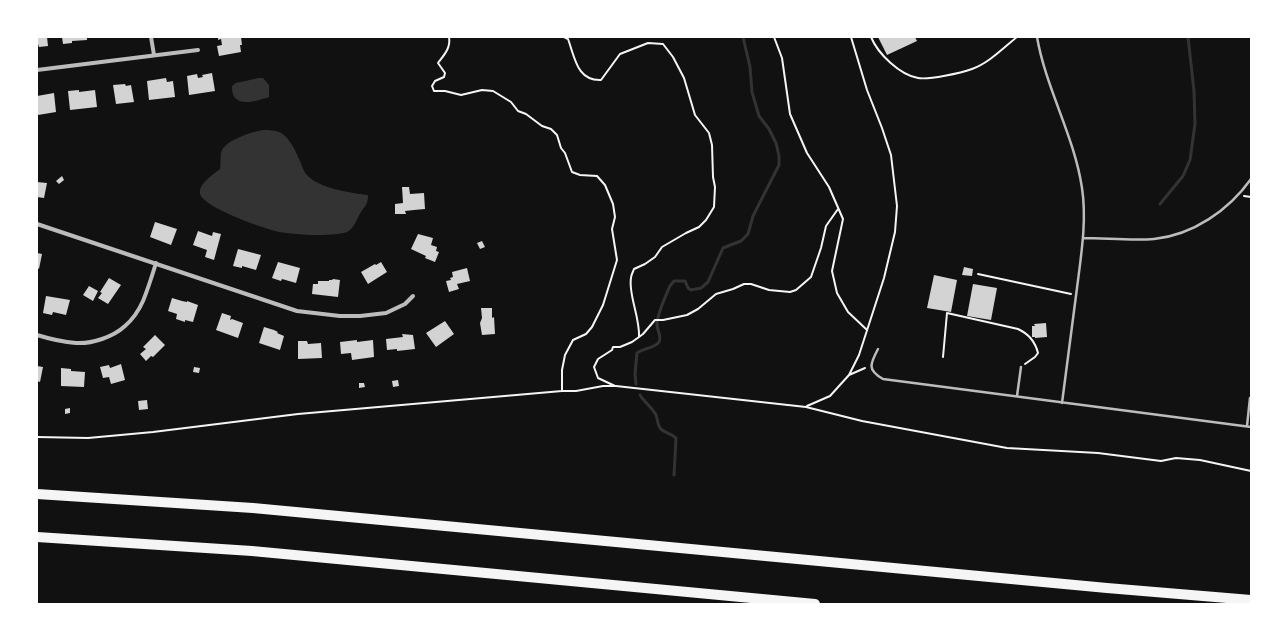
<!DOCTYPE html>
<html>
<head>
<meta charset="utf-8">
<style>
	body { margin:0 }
	#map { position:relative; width:1288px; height:641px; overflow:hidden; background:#111; font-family:"Fira Sans",sans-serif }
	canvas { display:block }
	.frame { position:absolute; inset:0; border:38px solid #fff; pointer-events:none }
</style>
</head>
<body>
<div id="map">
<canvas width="1288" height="641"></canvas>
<div class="frame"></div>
</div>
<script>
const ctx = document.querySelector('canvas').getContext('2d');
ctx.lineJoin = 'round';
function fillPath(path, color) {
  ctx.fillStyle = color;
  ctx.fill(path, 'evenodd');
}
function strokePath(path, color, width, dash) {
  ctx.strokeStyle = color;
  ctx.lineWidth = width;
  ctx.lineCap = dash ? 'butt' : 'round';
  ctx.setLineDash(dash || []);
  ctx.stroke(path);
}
const water = new Path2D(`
	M259,78h4l6,7v12c-15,5 -38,12 -37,-11l4,-3z
	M263,130c6,0 13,0 18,3 9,5 15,19 19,28 2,4 3,10 7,14 11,13 44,18 60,20l1,1c0,8 -3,10 -7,16 -4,6 -7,17 -14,20 -12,5 -59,3 -72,-1 -15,-4 -70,-23 -75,-37 -2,-10 14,-20 20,-25 1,-5 0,-11 1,-16 3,-13 31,-21 42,-23z`);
const stream = new Path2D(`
	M1160,204l23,-28 7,-16 5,-36 -1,-33 -6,-54
	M636,384l-1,-10 2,-21c7,-5 18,-5 22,-11 3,-6 -2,-11 -2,-18 0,-9 9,-29 13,-38l4,-5h11l3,7 3,2 10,-2 7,-6 15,-34 18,-7 7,-7 5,-18 26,-51v-9l-3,-13 -7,-14 -10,-13 -7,-24 -2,-25 -7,-30
	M640,395c4,7 12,12 16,20 2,5 1,11 6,15 4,3 10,4 14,8l-2,37`);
const building = new Path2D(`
	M37,37h10l1,9 -9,1 -1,-3 -1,1z
	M62,37h25v3l-15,1v2l-9,1z
	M218,37h23l1,8h-2l1,7 -22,4 -2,-10 5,-1 -1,-6 -3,1z
	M878,37h37l2,4 -30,14z
	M212,73l3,18 -26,4 -2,-19 10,-2 1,4 5,-1 -1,-2z
	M166,78l1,4 6,-1 2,16 -26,3 -2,-19z
	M125,84l1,2 5,-1 3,17 -18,2 -3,-19z
	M79,90v2l16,-2 2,17 -27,3 -2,-19z
	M54,93l2,19 -18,3 -1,-19z
	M62,176l2,4 -5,4 -3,-3z
	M37,182l10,1 -3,15 -7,-1z
	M402,187h7l1,7 14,-1 1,16 -11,1 -9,1 1,3h-11v-10l8,-1z
	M155,222l22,7 -6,16 -21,-8z
	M198,231l14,5 1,-4 8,2 -7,26 -9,-3 2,-7 -14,-5z
	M418,234l15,4 -2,7 6,2 -1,4 3,1 -4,10 -10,-4 1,-2 -15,-7z
	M482,241l3,6 -5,2 -3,-6z
	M238,249l23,6 -5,15 -14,-4v2l-9,-2z
	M37,253l5,1 -3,15 -2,-1z
	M278,262l22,6 -4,15 -14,-4 -1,2 -9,-3z
	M381,262l6,10 -19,12 -7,-12 14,-8 1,1z
	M964,267l9,2 -1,7 -10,-1z
	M467,268l3,13 -13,3 2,5 -10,3 -3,-11 5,-1 -1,-2 3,-1 -1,-5z
	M934,275l23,5 -6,32 -24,-4z
	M109,278l12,7 -13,19 -10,-6 4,-5 -2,-1z
	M333,279l7,1 -2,17 -26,-3 1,-10h5v-3h11v-1h3z
	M973,284l24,4 -6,32 -24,-4z
	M89,286l9,5 -5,10 -10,-6z
	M46,296l24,4 -4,15 -13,-3 -1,3 -9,-2z
	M172,298l10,3 5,1v-1l11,4 -5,17 -8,-2v2l-9,-3 1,-5 -9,-3z
	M481,308h11v10l2,-1 1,17 -13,1 -2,-12 2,-5z
	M222,313l9,3 -1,4 2,-1 11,4 -5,15 -22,-8z
	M445,321l9,13 -18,13 -10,-14z
	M1046,323l1,14 -12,1v-1h-3v-11h3l-1,-2z
	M264,327l10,3 4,2 -1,1 7,3 -4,14 -21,-7z
	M402,334l11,1 2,14 -18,2v-2l-10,1 -1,-11 17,-2z
	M155,335l10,10 -12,12 -2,-1 -5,5 -6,-7 6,-5 -3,-2z
	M357,340v2l16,-2 1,17 -22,3 -1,-7 -10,1 -1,-12z
	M298,341h9l1,3 13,-1 1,15 -24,1z
	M121,364l4,16 -14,4 -2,-7 -6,1 -3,-11 9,-2 1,3z
	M37,366l6,1 -3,15 -3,-1z
	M194,367l6,1 -1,5 -6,-1z
	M61,368l10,1v2l14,1 -1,15 -23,-1z
	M398,380l1,6 -6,1 -1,-6z
	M359,383h5l1,4 -6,1z
	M147,400l1,9 -9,1 -1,-9z
	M70,408v5l-5,1v-5z`);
const path = new Path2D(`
	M449,37c2,11 -5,18 -11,26l7,10 -1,4 -9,4 -3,5 2,5h11l16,4 21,-5 11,1 18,11 7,9 8,3 16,12 9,3 6,6 4,13 4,5 7,19 8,3 17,1 8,9 8,19 2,13 -3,12 5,31 -14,45 -11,22 -6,7 -13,6 -8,15 -3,15v21
	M564,37l4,2c7,19 9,42 33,41l19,-26 28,-11 15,1 10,13 11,21 11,37 14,18 3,12 1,32 2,10 -1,20 -8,13 -7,7 -13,6 -24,14 -7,10 -10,7 -11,5c-1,3 -3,6 -3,9 -3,16 9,39 8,59l-7,5 -12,5h-7l-1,3 -14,9 -4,8 4,11 17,8
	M774,37l8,21 8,56 17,39 22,34 14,32 -11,52 5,22 11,19 18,17
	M871,37c7,17 29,38 47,41 11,2 43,-5 54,-9 17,-6 31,-21 45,-32
	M1244,196l7,1
	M978,274l93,20
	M639,337l4,-3 12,-14h8l24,-5 11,-6 18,-15 17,-5 11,-5h7l18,6 21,2 6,-2 15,-13 10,-29 5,-22 12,-17
	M943,357l4,-44 71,16c11,5 17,12 20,24l-3,4 -10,7
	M849,375l10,-20 25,-77 11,-46 2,-26 -6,-51 -9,-27 -15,-38 -16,-53
	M807,406l23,-10 19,-21 16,-7
	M37,437l51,1 65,-6 145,-18 264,-23h14l27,-5h13l190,21 56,14 145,27 91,5 63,8 15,-3 24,2 51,11`);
const service = new Path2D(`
	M1037,37c9,52 37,98 45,151 5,33 -1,68 -5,100 -5,38 -10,77 -15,115
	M1083,238c23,0 48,3 71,1 39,-4 75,-29 97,-60
	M878,349c-8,15 -11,21 5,30l368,48
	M1017,396l4,-29
	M1247,426l3,-28`);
const minor = new Path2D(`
	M151,37l3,18
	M37,70l161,-20
	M37,224l260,87 43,5h20l26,-3 19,-9 8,-8
	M37,335c13,4 26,7 39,8 16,1 37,-6 49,-17 7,-6 14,-16 18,-25 5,-12 9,-25 13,-38`);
const motorway = new Path2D(`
	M37,494l216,14 854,80 144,12
	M37,537l215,14 563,53`);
fillPath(water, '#333');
strokePath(stream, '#333', 3);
fillPath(building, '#d3d3d3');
strokePath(path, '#f5f5f5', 2);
strokePath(service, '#bcbcbc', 2.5);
strokePath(minor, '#bcbcbc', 4);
strokePath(motorway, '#f5f5f5', 10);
</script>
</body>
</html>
